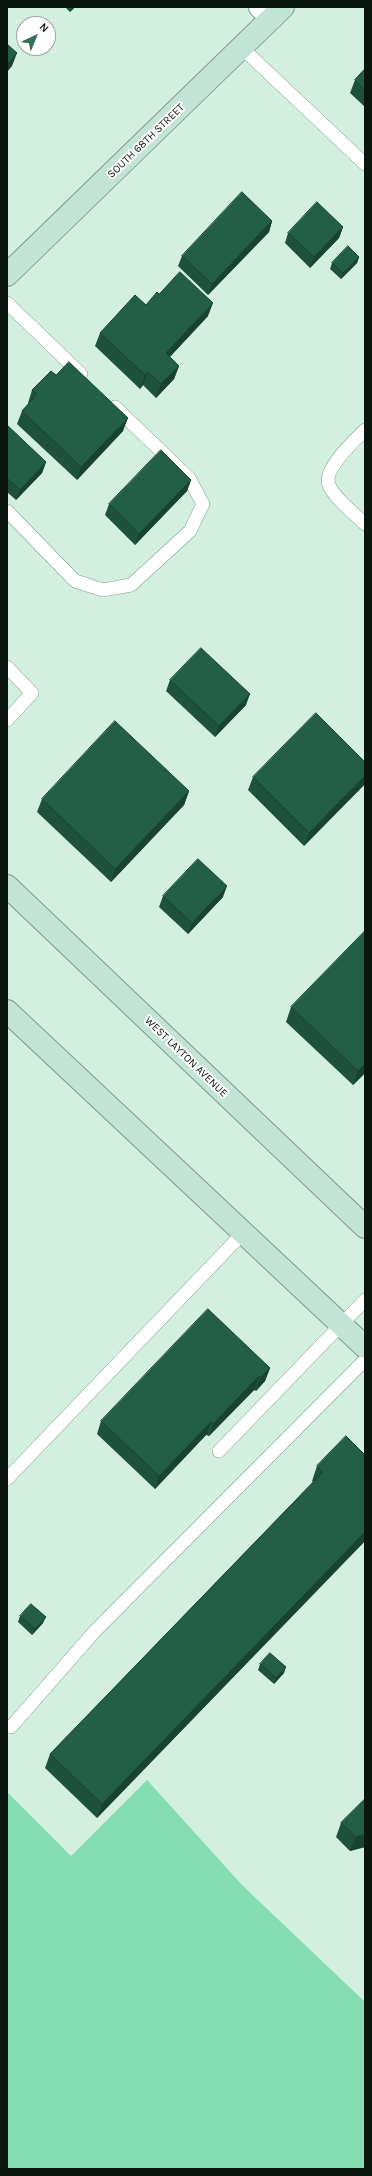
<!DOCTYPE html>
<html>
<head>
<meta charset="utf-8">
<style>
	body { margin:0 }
	#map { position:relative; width:372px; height:2176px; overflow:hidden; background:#d3efe0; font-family:Karla,sans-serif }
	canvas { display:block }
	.frame { position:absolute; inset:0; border:8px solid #0c1611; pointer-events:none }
	.north { position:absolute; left:16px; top:16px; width:40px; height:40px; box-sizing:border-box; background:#fff; border:1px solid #9ea2a0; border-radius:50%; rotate:44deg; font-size:11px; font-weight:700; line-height:16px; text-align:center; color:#0c1611 }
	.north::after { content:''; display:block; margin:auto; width:14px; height:18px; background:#356d54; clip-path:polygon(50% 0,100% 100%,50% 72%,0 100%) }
</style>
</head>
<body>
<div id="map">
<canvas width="372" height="2176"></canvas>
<div class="frame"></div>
<div class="north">N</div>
</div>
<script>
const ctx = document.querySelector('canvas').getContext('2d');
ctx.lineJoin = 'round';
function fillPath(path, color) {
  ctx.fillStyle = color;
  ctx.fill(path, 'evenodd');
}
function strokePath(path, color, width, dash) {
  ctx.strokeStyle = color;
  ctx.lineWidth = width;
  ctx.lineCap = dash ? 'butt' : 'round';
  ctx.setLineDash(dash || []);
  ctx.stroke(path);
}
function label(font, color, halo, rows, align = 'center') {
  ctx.font = font + ' Karla,sans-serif';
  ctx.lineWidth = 4;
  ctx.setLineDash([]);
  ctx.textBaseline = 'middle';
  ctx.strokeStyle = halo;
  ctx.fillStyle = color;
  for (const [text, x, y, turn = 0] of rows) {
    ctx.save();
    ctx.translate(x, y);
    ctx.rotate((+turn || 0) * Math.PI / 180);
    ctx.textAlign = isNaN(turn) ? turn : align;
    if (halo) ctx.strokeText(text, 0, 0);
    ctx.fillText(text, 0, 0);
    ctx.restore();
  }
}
const green = new Path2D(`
	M147,1780l95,105 123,117v167h-358v-377l64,64z`);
const lane = new Path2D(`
	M242,48l123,116
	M7,303l74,71
	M365,430c-10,10 -43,40 -36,55 5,13 26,29 36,39
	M7,511l68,70 28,9 28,-5 59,-54 13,-27 -14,-26 -74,-71
	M7,667l25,26 -25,27
	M219,1451l146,-151
	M7,1479l236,-246
	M11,1727l84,-96 270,-271`);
const street = new Path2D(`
	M260,7l12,11`);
const secondary = new Path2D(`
	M7,275l276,-268
	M7,886l358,341
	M7,1011l358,336`);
const wall = new Path2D(`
	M65,7h10l-5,5z
	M365,69v38l-15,-14 5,-13z
	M272,221l-3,11 -61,63 -30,-29 4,-10z
	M343,227l-4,11 -29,30 -25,-25 3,-10z
	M359,257l-2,6 -16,16 -11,-10 2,-6z
	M159,294l49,22 -38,41 9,9 -5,13 -18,19 -13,-13 -3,4 -45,-43 5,-13 46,-28z
	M56,375l67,56 -46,49 -60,-56 5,-13 7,-7 -1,-1 4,-13z
	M7,425l39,37 -4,11 -26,27 -9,-8z
	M191,480l-4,11 -52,54 -30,-30 4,-11z
	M170,680l76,25 -31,32 -49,-46z
	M365,762v22l-61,62 -56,-56 5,-13z
	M189,791l-5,14 -73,77 -74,-70 5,-13z
	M163,896l60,1 -35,37 -29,-27z
	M291,1007l74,66 -12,12 -67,-63z
	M270,1368l-5,13 -9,10 -2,-1 -45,46 -3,-1 -51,54 -58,-55 4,-13z
	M365,1455v86l-268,277 -52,-50 5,-14 263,-272 -1,-1 5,-15z
	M20,1616l23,7 -11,12 -14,-13z
	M260,1664l24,9 -10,11 -16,-14z
	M365,1799v48l-15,4 -14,-14 5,-14z`);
const shadedWall = new Path2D(`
	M72,7h3l-5,5z
	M17,53l-5,13 -5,6v-8z
	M272,221l-3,11 -61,63 4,-11z
	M343,227l-4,11 -29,30 4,-11z
	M359,257l-2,6 -16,16 2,-6z
	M213,303l-5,13 -47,50 5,-13z
	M179,366l-5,13 -18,19 5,-14z
	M148,372l-5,13 -3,4 5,-14z
	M128,418l-5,13 -46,49 4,-13z
	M46,462l-4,11 -26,27 4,-10z
	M191,480l-4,11 -52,54 4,-11z
	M250,694l-4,11 -31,32 4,-11z
	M365,776v8l-61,62 5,-13z
	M189,791l-5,14 -73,77 4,-13z
	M227,886l-4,11 -35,37 4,-11z
	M365,1064v9l-12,12 5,-14z
	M270,1368l-5,13 -9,10 4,-13z
	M259,1376l-5,14 -45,46 5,-13z
	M211,1422l-5,13 -51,54 4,-13z
	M365,1532v9l-268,277 5,-14z
	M46,1617l-3,6 -11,12 3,-6z
	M286,1667l-2,6 -10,11 2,-6z
	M365,1834v13l-15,4 6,-14z`);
const building = new Path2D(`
	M7,44l10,9 -10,11z
	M365,69v21l-10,-10z
	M242,192l30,29 -60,63 -30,-28z
	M317,202l26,25 -29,30 -26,-24z
	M348,246l11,11 -16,16 -11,-10z
	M180,272l33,31 -47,50 13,13 -18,18 -13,-12 -3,3 -45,-42 35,-38 11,10 11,-13 2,2z
	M69,362l59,56 -47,49 -59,-56 15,-17 -5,-4 19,-19 5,4z
	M7,425l39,37 -26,28 -13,-12z
	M161,450l30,30 -52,54 -30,-30z
	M201,648l49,46 -31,32 -49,-46z
	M316,713l49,49v14l-56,57 -56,-56z
	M115,721l74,70 -74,78 -73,-70z
	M198,859l29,27 -35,37 -29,-27z
	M365,931v133l-7,7 -67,-64z
	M208,1309l62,59 -10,10 -1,-2 -45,47 -3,-1 -52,54 -58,-55z
	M346,1436l19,19v77l-263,272 -52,-50 273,-282 -6,-6z
	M31,1604l15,13 -11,12 -15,-13z
	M270,1653l16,14 -10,11 -16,-14z
	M365,1799v35l-9,3 -15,-14z`);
const streetNames = [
	["SOUTH 68TH STREET",146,141,-44],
	["WEST LAYTON AVENUE",186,1057,44]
];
fillPath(green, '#83dcb2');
strokePath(lane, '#819c8e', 14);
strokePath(street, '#819c8e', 24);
strokePath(secondary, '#819c8e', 24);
strokePath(lane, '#fff', 13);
strokePath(street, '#fff', 22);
strokePath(secondary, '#c2e4d6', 22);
fillPath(wall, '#1e523c');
fillPath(shadedWall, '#184231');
fillPath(building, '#235f46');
strokePath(building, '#184231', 1);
label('11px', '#0c1611', '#fff', streetNames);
</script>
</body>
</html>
